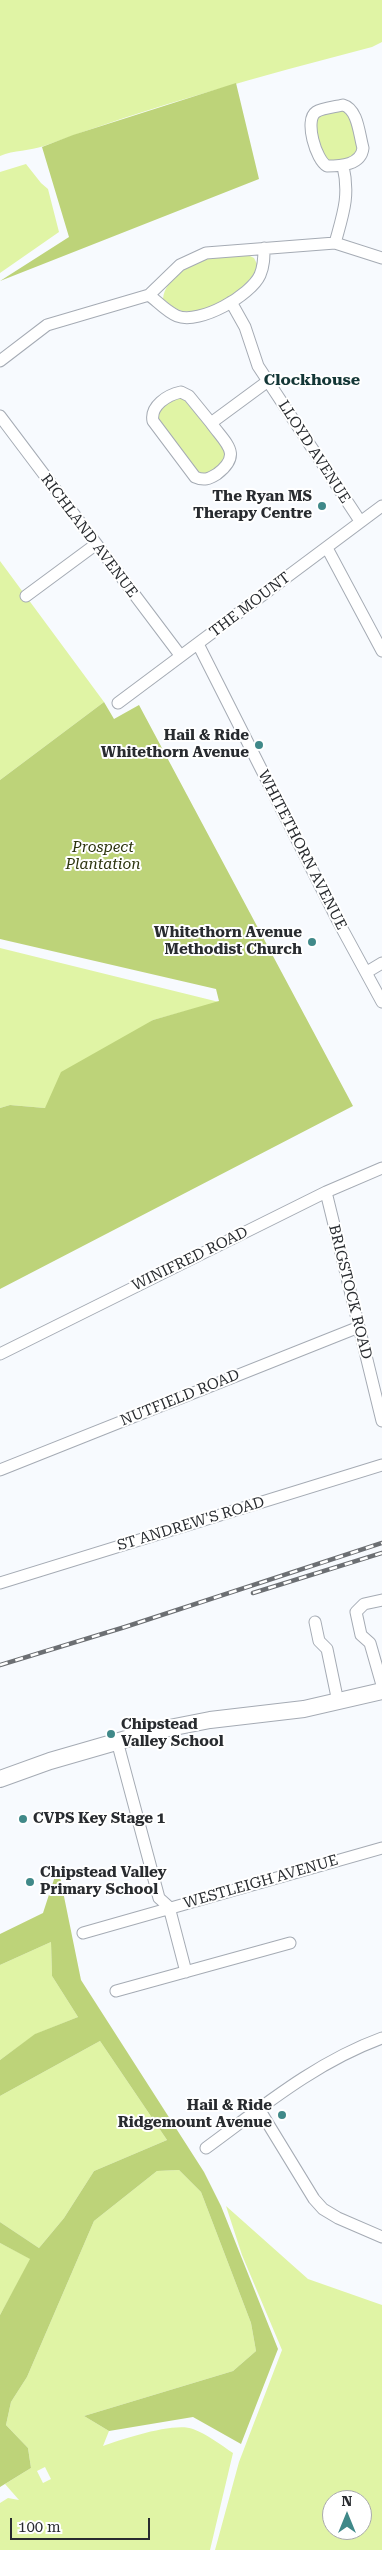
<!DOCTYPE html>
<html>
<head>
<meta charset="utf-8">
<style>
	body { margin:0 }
	#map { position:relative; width:382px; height:2550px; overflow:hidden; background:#f7fafe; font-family:"Roboto Serif",serif }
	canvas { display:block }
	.north { position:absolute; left:322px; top:2490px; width:50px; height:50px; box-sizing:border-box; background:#fff; border:1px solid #a9aaac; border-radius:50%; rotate:0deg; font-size:14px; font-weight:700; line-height:20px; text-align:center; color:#282b2f }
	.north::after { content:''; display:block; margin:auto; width:18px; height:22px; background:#408989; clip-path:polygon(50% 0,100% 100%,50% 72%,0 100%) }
	.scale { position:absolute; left:10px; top:2518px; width:140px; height:22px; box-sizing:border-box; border:2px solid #282b2f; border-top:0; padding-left:6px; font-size:15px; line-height:18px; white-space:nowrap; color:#282b2f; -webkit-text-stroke:4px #fff; paint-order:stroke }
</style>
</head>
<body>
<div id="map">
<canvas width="382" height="2550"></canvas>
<div class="north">N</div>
<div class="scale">100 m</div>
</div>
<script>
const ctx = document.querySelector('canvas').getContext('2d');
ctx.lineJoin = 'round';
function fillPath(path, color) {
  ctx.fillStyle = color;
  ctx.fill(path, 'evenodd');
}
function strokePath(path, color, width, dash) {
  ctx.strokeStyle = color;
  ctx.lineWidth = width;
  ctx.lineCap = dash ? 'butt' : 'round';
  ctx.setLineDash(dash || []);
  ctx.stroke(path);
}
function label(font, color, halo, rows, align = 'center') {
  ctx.font = font + ' "Roboto Serif",serif';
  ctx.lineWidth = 4;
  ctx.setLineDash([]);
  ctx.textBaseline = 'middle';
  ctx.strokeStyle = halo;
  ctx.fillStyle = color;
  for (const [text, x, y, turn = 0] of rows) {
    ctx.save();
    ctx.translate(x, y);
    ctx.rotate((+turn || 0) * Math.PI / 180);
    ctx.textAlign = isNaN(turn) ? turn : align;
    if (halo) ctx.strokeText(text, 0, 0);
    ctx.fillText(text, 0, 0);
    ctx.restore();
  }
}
const green = new Path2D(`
	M0,0h382v42l-10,5c-111,29 -221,59 -328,99 -14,5 -30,4 -44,10z
	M348,110l12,37 -6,11 -25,5 -8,-6 -8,-38 4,-4z
	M26,164l15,19 7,6 11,43 -59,41v-101z
	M248,255l6,3 4,8c-9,23 -54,53 -79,44 -6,-2 -11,-8 -16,-11 2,-21 29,-37 49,-42 11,-2 24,-1 36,-2z
	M181,396l47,56v6l-18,17 -14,-2 -39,-52v-11l9,-8z
	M0,561l104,141 -104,78z
	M0,948l219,54 -66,18 -108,88 -35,-3 -10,3z
	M51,1942l1,34 26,41 -42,17 -36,26v-95z
	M100,2041l67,99 -73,31 -30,47 -25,30 -39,-26v-126z
	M179,2170l22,22 50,131 5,28 -23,20 -149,45 25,15 -6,15c20,-7 71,-24 90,-17 14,5 28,16 40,24l-23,97h-210v-47l8,-5 11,2 -14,-16 26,-16 -3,-20 -22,-23 5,-23 16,-25 67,-156 63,-50zM45,2467l6,12 -8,4 -6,-12z
	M226,2206l82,73 74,26v245h-167l24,-88 43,-112 -40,-95zM332,2500h30v30h-30z
	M0,2243l31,16 -31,56z`);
const forest = new Path2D(`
	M236,83l23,96 -259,102 69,-44 -27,-90 31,-12z
	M104,702l10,17 25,-14 214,401 -353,183v-181l10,-3 35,3 16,-36 92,-52 66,-19 -3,-12 -216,-50v-159z
	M58,1867l23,113 123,192 17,34 57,143 -37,95 -48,-27 -84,14 -25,-15 149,-45 23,-20 -5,-28 -50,-131 -22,-22 -22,1 -63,50 -67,156 -16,25 -5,23 22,23 3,20 -31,19v-172l30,-56 -30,-16v-21l39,26 25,-30 30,-47 73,-31 -67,-99 -100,55v-36l35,-26 43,-17 -26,-41 -1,-34 -51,23v-31l43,-21z`);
const street = new Path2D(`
	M343,105c15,4 16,29 20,43 -2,17 -22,18 -36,18 -11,-6 -23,-46 -11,-54 6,-4 19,-5 27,-7z
	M335,243c8,-29 15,-47 8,-77
	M149,295l31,-30 26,-12 129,-10 47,15
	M231,302l14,25 13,39 102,155
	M0,361l47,-36 102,-30c9,7 18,17 28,21 23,9 74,-21 83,-41 4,-9 4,-18 4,-27
	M0,416l180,239
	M211,423l-22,-27 -8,-4c-14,3 -31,14 -28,29l42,56c9,4 14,2 22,-3 26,-20 9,-30 -6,-51l57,-42
	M327,548l55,103
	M26,596l69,-51
	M198,644l141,279 43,79
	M118,703l264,-197
	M367,972l15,-9
	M326,1192l56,229
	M0,1354l326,-162 56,-24
	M0,1470l359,-143
	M0,1583l382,-118
	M382,1600l-18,4 -8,8 5,23 9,8 12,42
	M315,1622l4,19 8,8 11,53
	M117,1741l42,157 10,9 17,65
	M83,1933l299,-85
	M116,1991l174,-48
	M259,2109l55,90 9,10 15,9 44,19
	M206,2148c56,-41 110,-86 176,-110`);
const secondary = new Path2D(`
	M0,1779l50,-18 104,-30 56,-11 94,-11 78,-18`);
const rail = new Path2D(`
	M253,1593l129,-40
	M0,1665l125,-38 257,-84`);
const markers = [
	[322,506,5,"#408989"],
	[259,745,5,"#408989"],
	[312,942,5,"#408989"],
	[111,1734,5,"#408989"],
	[23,1819,5,"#408989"],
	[30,1882,5,"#408989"],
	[282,2115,5,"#408989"]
];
const streetNames = [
	["LLOYD AVENUE",314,452,57],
	["RICHLAND AVENUE",89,536,53],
	["THE MOUNT",250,605,-37],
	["WHITETHORN AVENUE",302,850,63],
	["WINIFRED ROAD",190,1259,-26],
	["BRIGSTOCK ROAD",350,1292,76],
	["NUTFIELD ROAD",180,1398,-22],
	["ST ANDREW'S ROAD",191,1524,-17],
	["WESTLEIGH AVENUE",261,1882,-16]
];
const poiNames = [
	["The Ryan MS",312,497],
	["Therapy Centre",312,514],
	["Hail & Ride",249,736],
	["Whitethorn Avenue",249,753],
	["Whitethorn Avenue",302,933],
	["Methodist Church",302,950],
	["Chipstead",121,1725,"left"],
	["Valley School",121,1742,"left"],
	["CVPS Key Stage 1",33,1819,"left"],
	["Chipstead Valley",40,1873,"left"],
	["Primary School",40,1890,"left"],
	["Hail & Ride",272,2106],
	["Ridgemount Avenue",272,2123]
];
const parkNames = [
	["Prospect",103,848],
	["Plantation",103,865]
];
const neighbourhoodNames = [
	["Clockhouse",312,380]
];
fillPath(green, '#e0f4a5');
fillPath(forest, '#bdd379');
strokePath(street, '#a5abb4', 13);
strokePath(secondary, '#a5abb4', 18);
strokePath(street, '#fff', 11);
strokePath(secondary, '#fff', 16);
strokePath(rail, '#6c6f73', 4.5);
strokePath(rail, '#fff', 2.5, [8]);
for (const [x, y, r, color] of markers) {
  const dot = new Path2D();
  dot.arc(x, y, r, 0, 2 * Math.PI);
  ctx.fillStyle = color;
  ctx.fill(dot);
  strokePath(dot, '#fff', 2);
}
label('15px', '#282b2f', '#fff', streetNames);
label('bold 15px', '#282b2f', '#fff', poiNames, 'right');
label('italic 15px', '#2b330d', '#fff', parkNames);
label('bold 16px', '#133636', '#fff', neighbourhoodNames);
</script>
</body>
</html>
